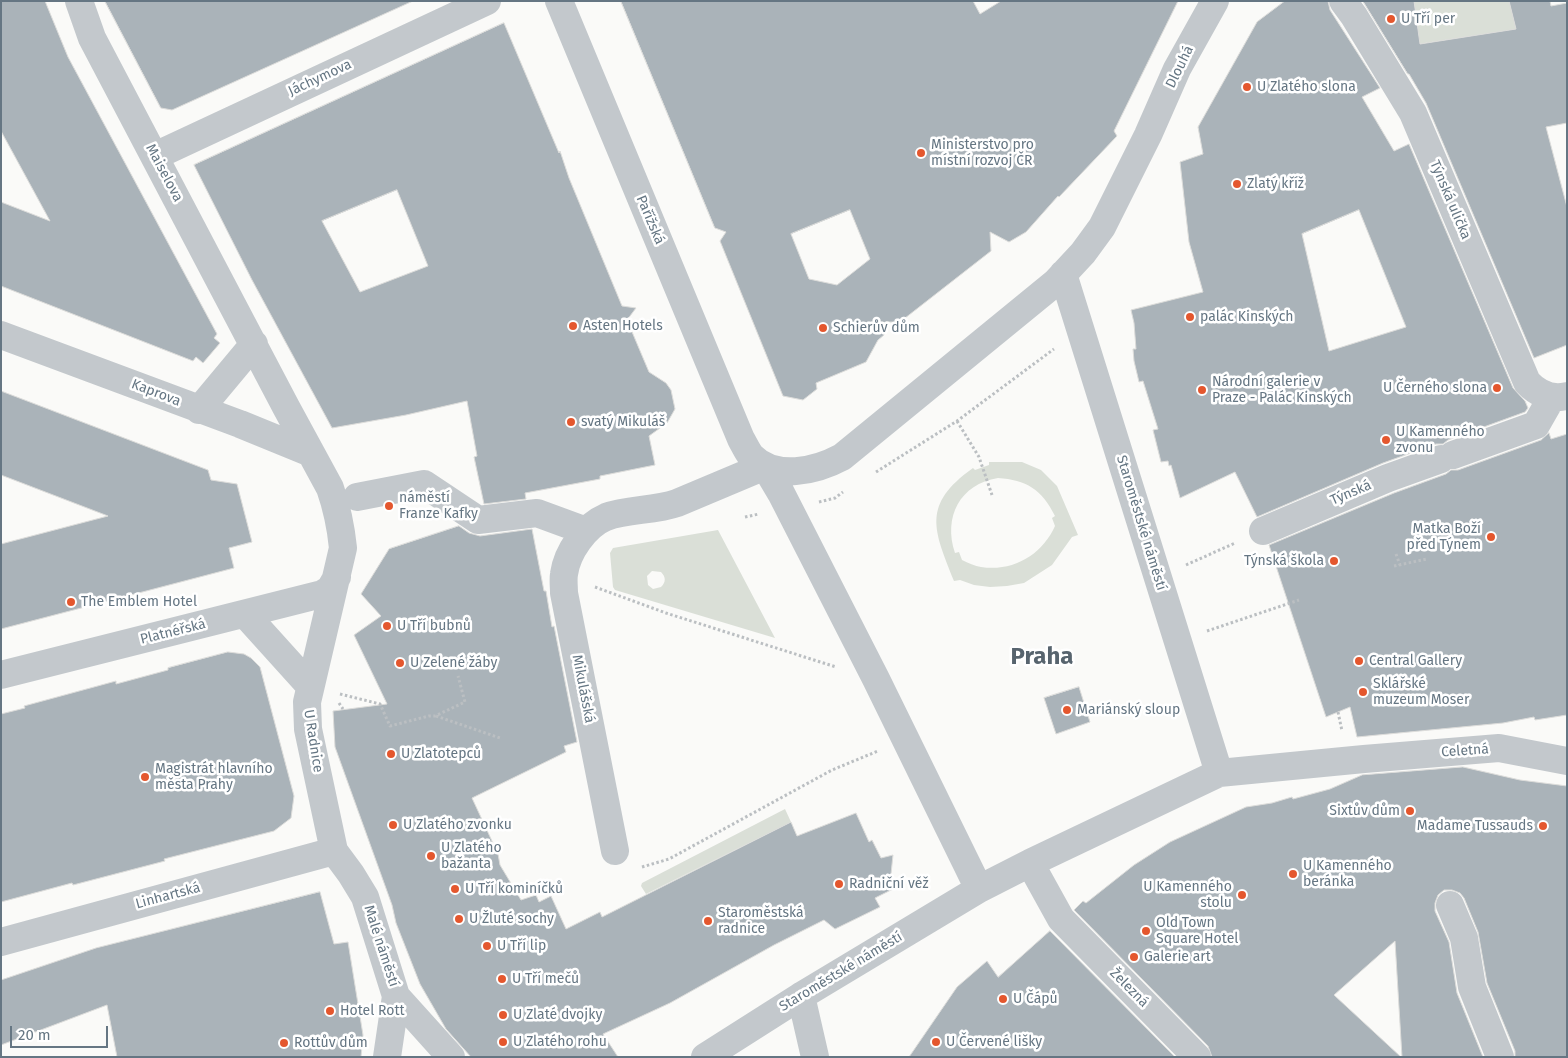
<!DOCTYPE html>
<html>
<head>
<meta charset="utf-8">
<style>
	body { margin:0 }
	#map { position:relative; width:1568px; height:1058px; overflow:hidden; background:#fafaf8; font-family:"Fira Sans",sans-serif }
	canvas { display:block }
	.frame { position:absolute; inset:0; border:2px solid #657683; pointer-events:none }
	.scale { position:absolute; left:10px; top:1026px; width:98px; height:22px; box-sizing:border-box; border:2px solid #657683; border-top:0; padding-left:6px; font-size:15px; line-height:18px; white-space:nowrap; color:#657683; -webkit-text-stroke:4px #fff; paint-order:stroke }
</style>
</head>
<body>
<div id="map">
<canvas width="1568" height="1058"></canvas>
<div class="frame"></div>
<div class="scale">20 m</div>
</div>
<script>
const ctx = document.querySelector('canvas').getContext('2d');
ctx.lineJoin = 'round';
function fillPath(path, color) {
  ctx.fillStyle = color;
  ctx.fill(path, 'evenodd');
}
function strokePath(path, color, width, dash) {
  ctx.strokeStyle = color;
  ctx.lineWidth = width;
  ctx.lineCap = dash ? 'butt' : 'round';
  ctx.setLineDash(dash || []);
  ctx.stroke(path);
}
function label(font, color, halo, rows, align = 'center') {
  ctx.font = font + ' "Fira Sans",sans-serif';
  ctx.lineWidth = 5;
  ctx.setLineDash([]);
  ctx.textBaseline = 'middle';
  ctx.strokeStyle = halo;
  ctx.fillStyle = color;
  for (const [text, x, y, turn = 0] of rows) {
    ctx.save();
    ctx.translate(x, y);
    ctx.rotate((+turn || 0) * Math.PI / 180);
    ctx.textAlign = isNaN(turn) ? turn : align;
    if (halo) ctx.strokeText(text, 0, 0);
    ctx.fillText(text, 0, 0);
    ctx.restore();
  }
}
const green = new Path2D(`
	M1414,1h95l7,28 -104,16 7,-8z
	M989,462h33l19,8 16,16 21,49 -6,2 -20,28 -28,18 -17,3 -17,1 -16,-2 -14,-5 -6,1c-20,-51 -33,-76 19,-113l2,2 14,-5zM998,478c28,2 44,11 57,38l-3,2 3,8c-13,29 -42,46 -74,41 -6,-1 -13,-4 -19,-7l-3,-8 -4,1c-12,-36 5,-69 43,-75z
	M718,530l57,108 -160,-48 -2,-3 -3,-34 3,-5zM652,571l9,1c5,5 5,10 0,15l-8,2 -5,-4 -1,-9z
	M785,809l6,13 -145,72 -5,-8 1,-3z`);
const building = new Path2D(`
	M1,1h44l23,56 149,277 -3,4 6,5 -17,20 -7,-6 -3,4 -192,-75v-84l49,19 -49,-90z
	M105,1h308l-241,109 -11,-2z
	M621,1h352l7,13 21,-13h177l-64,130 3,5 -58,61 -1,-1 -32,36 -17,10 -19,-10 1,19 -91,71h-14l-2,13 -6,5 -12,22 -50,21 1,6 -14,11 -20,-4 -63,-155 6,-9 -11,-4zM850,210l20,49 -33,26 -28,-6 -18,-45z
	M1285,1h43l2,9 50,78 -18,9 32,54 15,-7 104,244 12,13 3,7 -3,4 -77,28 -5,4h-7l-53,19 -126,54 -22,-45 -55,26 -9,-33 -2,1 -1,-5 -7,1 -8,-32 5,-1 -15,-48 -4,1 -5,-21 -1,-12h3l-2,-26 -3,-13 72,-18 -14,-50 -9,-80 23,-8 -5,-27 59,-105zM1359,210l47,117 -77,24 -27,-117z
	M1363,1h51l6,43 96,-15 -7,-28h41l1,5 16,-3v120l-21,4 21,80v138l-33,13 -108,-255 -17,-29h-1z
	M504,23l55,130 1,-2 9,27 53,128 14,2 -9,12 22,52 17,11 5,7 4,19 -8,14 -18,13 6,29 -55,11v3l-75,14 1,6 -42,5 -10,-47 3,-1 -10,-55 -61,14 -74,13 -80,-148 -58,-115zM397,190l31,76 -68,26 -38,-71z
	M1,391l207,79 3,10 26,4 15,58 -23,6 5,20 -233,61v-85l107,-28 -107,-41z
	M1549,433l2,6 16,-5v281l-32,5 -1,-3 -31,6 -146,14 -7,-30 -24,10 -57,-172 125,-52 52,-19 5,-4h7l83,-30z
	M459,526l10,7 11,3 52,-7 12,62h2l6,36 2,-1 23,116 -13,4 2,6 -94,46 26,56 2,11 21,35 15,-5 3,7 12,-6 15,33 34,-17 2,5 189,-95 6,14 59,-23 13,29 3,-2 9,18 12,-3 -2,19 6,13 -22,11 5,9 -45,22 -11,-9 -50,25 -104,58 -67,31 15,23h-147l-25,-28 -26,-45 -24,-61 -4,-18 -57,-158 -2,-36 54,-7 -33,-69 27,-19 -20,-22 28,-45z
	M228,652l16,2 7,4 9,9 34,129 -3,22 -17,13 -110,28 1,2 -92,24 -1,-2 -71,19v-188l24,-6 -1,-2 92,-25v3l52,-14v-2z
	M1079,687l11,35 -34,12 -12,-36z
	M1463,767l57,13 47,6v271h-52v-6l-28,-68 -9,-51 -14,-34 -4,-5 -8,-3h-8l-6,5 -3,8v8l14,31 8,51 26,64h-81l-7,-116 -61,54 67,62h-189l-4,-11 -134,-136 9,-9 3,2 48,-38 36,-23 76,-35 26,-4 20,-6 1,2 37,-10 32,-14z
	M320,892l14,52 14,-2 15,93 -2,22h-244l-10,-52 -106,40v-65l95,-32z
	M1050,931l125,126h-266l48,-70 30,-26 11,16z`);
const path = new Path2D(`
	M957,421l22,36 13,38
	M876,472l81,-51 97,-72
	M819,502l16,-4 8,-6
	M745,517l14,-3
	M1396,554l4,11
	M1186,565l49,-22
	M1394,566l33,-7
	M595,587l71,26 170,54
	M1207,631l92,-31
	M340,694l40,10 10,22 39,-10h6l30,-14 -7,-26
	M339,703l4,6
	M1338,712l4,19
	M436,716l64,22
	M642,867l27,-8 163,-89 46,-19`);
const minor = new Path2D(`
	M79,1l13,37 194,369 44,81c7,20 11,40 13,60l-36,154 1,27 26,122 17,23 14,23 31,99
	M559,1l182,438c3,5 6,12 10,17 24,25 65,15 91,1l214,-175 27,-29 19,-26 46,-92 29,-66 38,-68
	M1343,1l11,15 59,97 114,269c10,11 24,18 40,14
	M155,156l332,-155
	M1063,274l156,499
	M1,335l239,89 71,29
	M199,410l55,-66
	M1453,455l83,-30 16,-28
	M765,466l16,27 95,186 103,210
	M357,497l67,-13 54,36 59,-7 49,18
	M1263,531l125,-53 53,-19
	M245,614l65,72
	M1,675l321,-81 8,-5 7,-12
	M615,851l-51,-258c0,-6 -1,-13 0,-19 3,-22 21,-48 42,-57 22,-8 48,-6 71,-14 29,-12 59,-25 88,-37
	M1030,863l31,56 136,138
	M1450,905l14,33 8,49 28,70
	M1,942l333,-91
	M801,996l14,61
	M387,1057l9,-61 55,61
	M705,1057l96,-61 178,-107 51,-26 189,-90 145,-14 135,-11 68,13`);
const markers = [
	[1391,19,5,"#e4572e"],
	[1247,87,5,"#e4572e"],
	[921,153,5,"#e4572e"],
	[1237,184,5,"#e4572e"],
	[1190,317,5,"#e4572e"],
	[573,326,5,"#e4572e"],
	[823,328,5,"#e4572e"],
	[1497,388,5,"#e4572e"],
	[1202,390,5,"#e4572e"],
	[571,422,5,"#e4572e"],
	[1386,440,5,"#e4572e"],
	[389,506,5,"#e4572e"],
	[1491,537,5,"#e4572e"],
	[1334,561,5,"#e4572e"],
	[71,602,5,"#e4572e"],
	[387,626,5,"#e4572e"],
	[1359,661,5,"#e4572e"],
	[400,663,5,"#e4572e"],
	[1363,692,5,"#e4572e"],
	[1067,710,5,"#e4572e"],
	[391,754,5,"#e4572e"],
	[145,777,5,"#e4572e"],
	[1410,811,5,"#e4572e"],
	[393,825,5,"#e4572e"],
	[1543,826,5,"#e4572e"],
	[431,856,5,"#e4572e"],
	[1293,874,5,"#e4572e"],
	[839,884,5,"#e4572e"],
	[455,889,5,"#e4572e"],
	[1242,895,5,"#e4572e"],
	[459,919,5,"#e4572e"],
	[708,921,5,"#e4572e"],
	[1146,931,5,"#e4572e"],
	[487,946,5,"#e4572e"],
	[1134,957,5,"#e4572e"],
	[502,979,5,"#e4572e"],
	[1003,999,5,"#e4572e"],
	[330,1011,5,"#e4572e"],
	[503,1015,5,"#e4572e"],
	[503,1042,5,"#e4572e"],
	[936,1042,5,"#e4572e"],
	[284,1043,5,"#e4572e"]
];
const poiNames = [
	["U Tří per",1401,19],
	["U Zlatého slona",1257,87],
	["Ministerstvo pro",931,145],
	["místní rozvoj ČR",931,161],
	["Zlatý kříž",1247,184],
	["palác Kinských",1200,317],
	["Asten Hotels",583,326],
	["Schierův dům",833,328],
	["Národní galerie v",1212,382],
	["Praze - Palác Kinských",1212,398],
	["U Černého slona",1487,388,"right"],
	["svatý Mikuláš",581,422],
	["U Kamenného",1396,432],
	["zvonu",1396,448],
	["náměstí",399,498],
	["Franze Kafky",399,514],
	["Matka Boží",1481,529,"right"],
	["před Týnem",1481,545,"right"],
	["Týnská škola",1324,561,"right"],
	["The Emblem Hotel",81,602],
	["U Tří bubnů",397,626],
	["Central Gallery",1369,661],
	["U Zelené žáby",410,663],
	["Sklářské",1373,684],
	["muzeum Moser",1373,700],
	["Mariánský sloup",1077,710],
	["U Zlatotepců",401,754],
	["Magistrát hlavního",155,769],
	["města Prahy",155,785],
	["Sixtův dům",1400,811,"right"],
	["U Zlatého zvonku",403,825],
	["Madame Tussauds",1533,826,"right"],
	["U Zlatého",441,848],
	["bažanta",441,864],
	["U Kamenného",1303,866],
	["beránka",1303,882],
	["Radniční věž",849,884],
	["U Kamenného",1232,887,"right"],
	["stolu",1232,903,"right"],
	["U Tří kominíčků",465,889],
	["Staroměstská",718,913],
	["radnice",718,929],
	["U Žluté sochy",469,919],
	["Old Town",1156,923],
	["Square Hotel",1156,939],
	["U Tří lip",497,946],
	["Galerie art",1144,957],
	["U Tří mečů",512,979],
	["U Čápů",1013,999],
	["Hotel Rott",340,1011],
	["U Zlaté dvojky",513,1015],
	["U Zlatého rohu",513,1042],
	["U Červené lišky",946,1042],
	["Rottův dům",294,1043]
];
const streetNames = [
	["Dlouhá",1180,67,-64],
	["Jáchymova",320,78,-25],
	["Maiselova",164,173,62],
	["Týnská ulička",1450,200,67],
	["Pařížská",650,220,67],
	["Kaprova",156,393,21],
	["Týnská",1351,493,-23],
	["Staroměstské náměstí",1141,523,73],
	["Platnéřská",173,632,-14],
	["Mikulášská",583,689,79],
	["U Radnice",313,741,81],
	["Celetná",1465,751,-4],
	["Linhartská",168,896,-15],
	["Malé náměstí",381,946,72],
	["Staroměstské náměstí",841,972,-31],
	["Železná",1129,988,45]
];
const townNames = [
	["Praha",1042,657]
];
fillPath(green, '#dadfd7');
fillPath(building, '#aab3b9');
strokePath(building, '#dcdcda', 1);
strokePath(path, '#bbbfc2', 3, [2.5, 2.5]);
strokePath(minor, '#c3c8cc', 28);
for (const [x, y, r, color] of markers) {
  const dot = new Path2D();
  dot.arc(x, y, r, 0, 2 * Math.PI);
  ctx.fillStyle = color;
  ctx.fill(dot);
  strokePath(dot, '#fff', 2);
}
label('14px', '#657683', '#fff', poiNames, 'left');
label('14px', '#657683', '#fff', streetNames);
label('bold 24px', '#57646e', '#fff', townNames);
</script>
</body>
</html>
